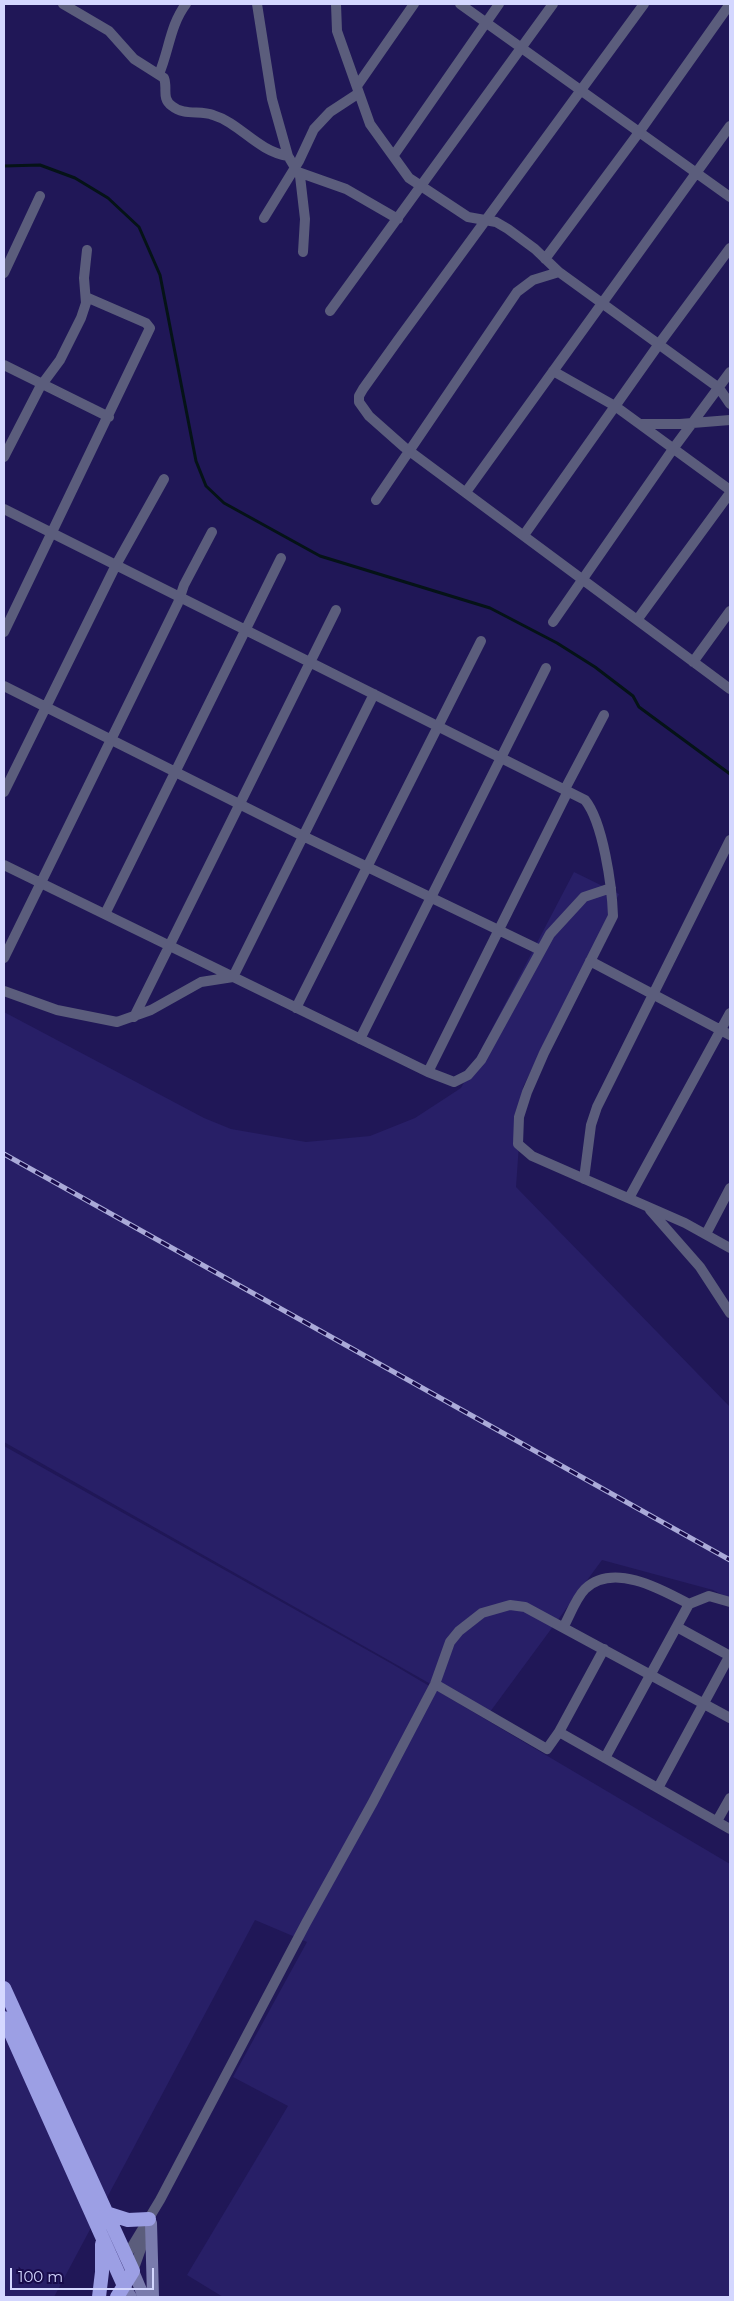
<!DOCTYPE html>
<html>
<head>
<meta charset="utf-8">
<style>
	body { margin:0 }
	#map { position:relative; width:734px; height:2301px; overflow:hidden; background:#201757; font-family:Montserrat,sans-serif }
	canvas { display:block }
	.frame { position:absolute; inset:0; border:5px solid #d4d7ff; pointer-events:none }
	.scale { position:absolute; left:10px; top:2268px; width:144px; height:22px; box-sizing:border-box; border:2px solid #d4d7ff; border-top:0; padding-left:6px; font-size:15px; line-height:18px; white-space:nowrap; color:#d4d7ff; -webkit-text-stroke:4px #180b4b; paint-order:stroke }
</style>
</head>
<body>
<div id="map">
<canvas width="734" height="2301"></canvas>
<div class="frame"></div>
<div class="scale">100 m</div>
</div>
<script>
const ctx = document.querySelector('canvas').getContext('2d');
ctx.lineJoin = 'round';
function fillPath(path, color) {
  ctx.fillStyle = color;
  ctx.fill(path, 'evenodd');
}
function strokePath(path, color, width, dash) {
  ctx.strokeStyle = color;
  ctx.lineWidth = width;
  ctx.lineCap = dash ? 'butt' : 'round';
  ctx.setLineDash(dash || []);
  ctx.stroke(path);
}
const built = new Path2D(`
	M574,872l45,22 -96,193 -7,100 214,220v192l-17,-9 -111,-30 -115,156 -483,-274v-430l200,106 27,11 75,13 64,-6 45,-18 46,-30z
	M4,1446l388,218 338,200v433h-507l-36,-22 101,-169 -55,-29 74,-135 -52,-22 -201,377h-50z`);
const stream = new Path2D(`
	M4,166l36,-1 35,13 33,20 31,29 21,48 36,186 10,25 18,17 96,53 170,52 67,35 38,24 38,29 6,11 91,67`);
const minor = new Path2D(`
	M63,4l46,27 25,28 30,19c4,10 -3,20 8,28 12,10 28,4 41,9 27,8 44,36 75,41
	M257,4l15,95 16,57 12,20 5,43 -2,33
	M336,4l1,27 33,93 39,54 59,39 28,5 12,7 27,20 24,23 160,116 11,16
	M460,4l270,193
	M644,4l-246,336 -35,49 -4,7v6l10,14 35,31 326,242
	M159,74c10,-23 11,-49 27,-70
	M357,86l57,-82
	M394,155l105,-151
	M298,172l48,17 52,30
	M264,218l35,-57 15,-32 16,-17 29,-19
	M545,259l95,-128 90,-127
	M4,273l36,-77
	M330,311l223,-307
	M4,365l105,52
	M553,371l62,35 115,84
	M641,424h39l50,-4
	M4,457l36,-70 20,-27 21,-42 5,-15 -2,-25 3,-28
	M466,492l264,-366
	M376,500l141,-208 16,-12 26,-8
	M4,509l581,291c18,22 27,86 28,116l-69,137 -17,39 -8,25 -1,27 14,12 153,67 45,25
	M524,535l135,-191 71,-96
	M637,620l93,-127
	M553,622l120,-173 57,-77
	M4,632l146,-304 -4,-5 -60,-26
	M693,662l37,-51
	M4,686l299,150 237,114
	M565,789l39,-74
	M4,792l112,-227 48,-86
	M4,865l424,207 26,10 14,-7 13,-15 69,-126 34,-37 27,-9
	M105,914l176,-356
	M4,958l174,-355 6,-18 28,-53
	M590,961l140,74
	M4,991l53,19 60,12 34,-12 50,-28 32,-5 141,-283
	M296,1008l185,-367
	M134,1017l202,-407
	M360,1039l186,-371
	M428,1072l140,-281
	M584,1179l7,-54 6,-18 133,-267
	M629,1198l101,-185
	M650,1210l50,57 30,46
	M706,1234l24,-46
	M564,1626c6,-11 12,-28 21,-37 28,-27 76,0 104,15
	M677,1627l53,29
	M435,1684l112,65 12,-17 45,-83
	M559,1732l171,97
	M605,1758l84,-154 20,-8 21,6
	M658,1788l72,-133
	M717,1821l13,-23
	M125,2258l35,-58 146,-277 67,-121 62,-118 15,-42 9,-11 23,-18 28,-8 15,2 205,111
	M133,2271l16,-45`);
const secondary = new Path2D(`
	M151,2223l2,74
	M133,2271l11,26
	M124,2286l7,11`);
const trunk = new Path2D(`
	M4,1988l129,283 -16,26
	M4,2018l120,268
	M106,2213l22,7 21,-1
	M99,2297l3,-25v-28`);
const rail = new Path2D(`
	M4,1154l726,406`);
fillPath(built, '#281f67');
strokePath(stream, '#051317', 3);
strokePath(minor, '#5b5d7c', 10);
strokePath(secondary, '#7a7cad', 12);
strokePath(trunk, '#9c9fe4', 14);
strokePath(rail, '#aaaad8', 5);
strokePath(rail, '#180b4b', 3, [9]);
</script>
</body>
</html>
